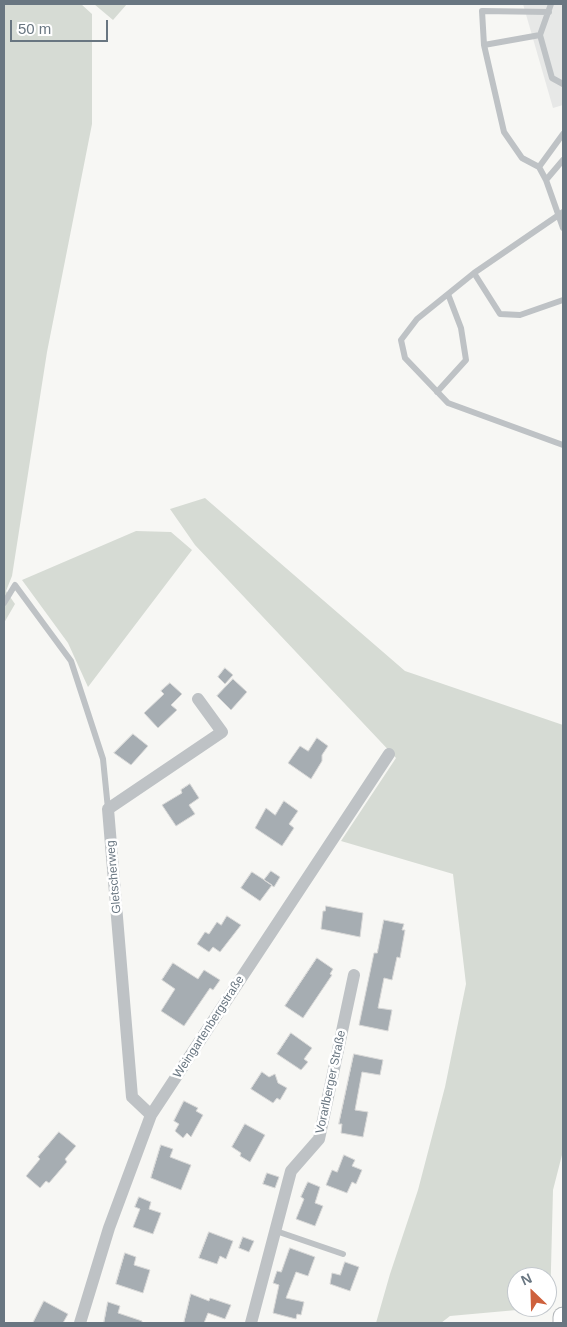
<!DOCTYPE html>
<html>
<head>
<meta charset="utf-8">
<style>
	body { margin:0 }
	#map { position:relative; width:567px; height:1327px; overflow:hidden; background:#f7f7f4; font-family:Arial,sans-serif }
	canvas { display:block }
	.frame { position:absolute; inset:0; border:5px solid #697681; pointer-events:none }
	.north { position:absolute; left:507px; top:1267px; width:50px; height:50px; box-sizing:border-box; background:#fff; border:1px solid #c3c8cd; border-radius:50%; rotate:336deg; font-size:14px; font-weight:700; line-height:20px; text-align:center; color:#697681 }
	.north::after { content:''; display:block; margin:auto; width:18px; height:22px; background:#ce613d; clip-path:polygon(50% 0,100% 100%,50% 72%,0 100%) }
	.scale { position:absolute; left:10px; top:20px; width:98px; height:22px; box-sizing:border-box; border:2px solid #697681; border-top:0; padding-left:6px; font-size:15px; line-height:18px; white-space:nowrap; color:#697681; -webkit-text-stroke:4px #fff; paint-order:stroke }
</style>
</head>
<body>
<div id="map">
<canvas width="567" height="1327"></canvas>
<div class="frame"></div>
<div class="north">N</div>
<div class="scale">50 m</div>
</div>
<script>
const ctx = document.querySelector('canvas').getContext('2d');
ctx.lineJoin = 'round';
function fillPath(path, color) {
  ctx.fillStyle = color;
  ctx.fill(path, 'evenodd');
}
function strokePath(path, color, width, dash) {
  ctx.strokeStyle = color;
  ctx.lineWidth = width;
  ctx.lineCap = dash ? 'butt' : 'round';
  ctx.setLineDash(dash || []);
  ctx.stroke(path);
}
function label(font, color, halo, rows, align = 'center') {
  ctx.font = font + ' Arial,sans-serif';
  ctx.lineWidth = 5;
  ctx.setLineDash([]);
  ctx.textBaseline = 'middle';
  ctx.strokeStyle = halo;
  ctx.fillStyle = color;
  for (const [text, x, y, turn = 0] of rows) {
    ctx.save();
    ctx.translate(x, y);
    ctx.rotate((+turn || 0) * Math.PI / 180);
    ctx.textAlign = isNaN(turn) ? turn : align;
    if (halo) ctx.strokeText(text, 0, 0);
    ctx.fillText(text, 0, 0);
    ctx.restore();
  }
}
const built = new Path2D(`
	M523,4h40v101l-10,3z`);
const green = new Path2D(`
	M4,4h77l11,10v110l-45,228 -35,224 -6,15 9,13 -11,19z
	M94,4h33l-14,16z
	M205,498l200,173 158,54v426l-10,39 -3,117 -100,9 -9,7h-65l14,-49 28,-84 27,-103 21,-103 -13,-110 -112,-33 55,-83 -201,-213 -25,-36zM517,1277h30v30h-30z
	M136,531l35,1 21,18 -104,137 -20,-44 -46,-63z`);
const building = new Path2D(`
	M225,668l8,7 -8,9 -7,-7z
	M233,679l14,13 -16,18 -14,-14z
	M170,683l12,11 -11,11 6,5 -19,18 -14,-15 20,-19 -3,-3z
	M133,734l15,12 -17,19 -17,-12z
	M317,738l11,8 -6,9v6l-11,18 -23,-16 12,-17 8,5z
	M190,784l9,14 -10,7 6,9 -19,12 -14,-21 20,-12 -1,-3z
	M284,801l14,10 -9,13 5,4 -12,18 -27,-18 11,-20 9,7z
	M271,871l9,6 -6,10 -10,-7z
	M252,872l20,13 -12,16 -19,-13z
	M326,906l37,7 -3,24 -39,-8 2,-18h2z
	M227,916l14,9 -21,27 -7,-5 -4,5 -12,-8 8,-12 4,2 8,-12 4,3z
	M384,920l20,4 -2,6h3l-5,28 -3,-1 -5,23 -8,-2 -6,30 14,2 -4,21 -29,-6 15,-72h3z
	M317,958l16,11 -3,5 2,1 -29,43 -18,-12z
	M173,963l25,16 6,-9 16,10 -7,10 -3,-2 -26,38 -23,-15 14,-22 -13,-9z
	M291,1033l21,15 -8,11 4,3 -7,8 -24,-16z
	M354,1054l29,6 -3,15 -18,-3 -7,38 13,2 -5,25 -22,-4 1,-9h-3z
	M262,1072l7,5 6,-3 3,9 9,5 -7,12 -3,-2 -4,5 -22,-14z
	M184,1101l14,7 -2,3 7,4 -12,22 -4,-4 -4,5 -8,-7 4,-7 -5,-3z
	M245,1124l20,11 -15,27 -10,-6 1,-3 -9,-6z
	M59,1132l17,14 -11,13 2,3 -18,21 -3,-2 -6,7 -14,-12 14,-17 -2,-2z
	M161,1145l12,4 -3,8 21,8 -10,25 -30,-12z
	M344,1155l11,5 -3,6 10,4 -6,14 -4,-2 -5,11 -21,-8 6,-15 5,2z
	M267,1173l12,4 -4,11 -12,-4z
	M308,1182l12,5 -5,16 8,3 -8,20 -19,-7 8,-20 -3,-2z
	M139,1197l12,5 -2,7 12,4 -8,21 -20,-7 7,-18 -5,-2z
	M209,1232l24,9 -7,18 -6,-3 -3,8 -18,-6z
	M243,1237l11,4 -5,11 -10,-4z
	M290,1248l25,9 -7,19 -12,-4 -10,26 18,4 -3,13 -4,-1 -1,5 -23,-6 6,-28 -6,-2 4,-12 4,1z
	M125,1253l11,4 -2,8 16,5 -7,23 -27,-9z
	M345,1262l14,5 -9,24 -20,-7 2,-11 8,2z
	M191,1294l18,7 1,-3 21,7 -6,14 -17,-6 -4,10h-20z
	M44,1301l24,13 -5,9h-30z
	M108,1302l12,4 -2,7 24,8v2h-38z`);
const service = new Path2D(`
	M551,4l-11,31 12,43 11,6
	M484,45l-2,-34 67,1
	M563,160l-17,20 17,48
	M539,167l-17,-9 -18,-26 -20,-87 56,-10
	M546,180l-7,-13 24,-33
	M563,212l-89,61 -57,46 -16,21 4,18 43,45 115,42
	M474,273l26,41 20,1 43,-15
	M437,392l29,-32 -5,-32 -13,-34
	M4,603l11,-18 56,76 32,98 5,50
	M276,1231l67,23`);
const minor = new Path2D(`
	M151,1115l-19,-18 -24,-288 114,-77 -24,-33
	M80,1323l29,-95 42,-113 238,-361
	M251,1323l40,-152 28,-32 35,-164`);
const primary = new Path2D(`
	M563,1323v-6`);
const streetNames = [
	["Gletscherweg",114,877,-95],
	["Weingartenbergstraße",209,1027,-57],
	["Vorarlberger Straße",331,1082,-78]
];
fillPath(built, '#e7e8e7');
fillPath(green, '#d6dbd4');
fillPath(building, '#a6adb2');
strokePath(building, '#d8d8d7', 1);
strokePath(primary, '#b2b6b9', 21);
strokePath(service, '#bec2c5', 6);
strokePath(minor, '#bec2c5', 12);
strokePath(primary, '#fff', 19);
label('12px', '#697681', '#fff', streetNames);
</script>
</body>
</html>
